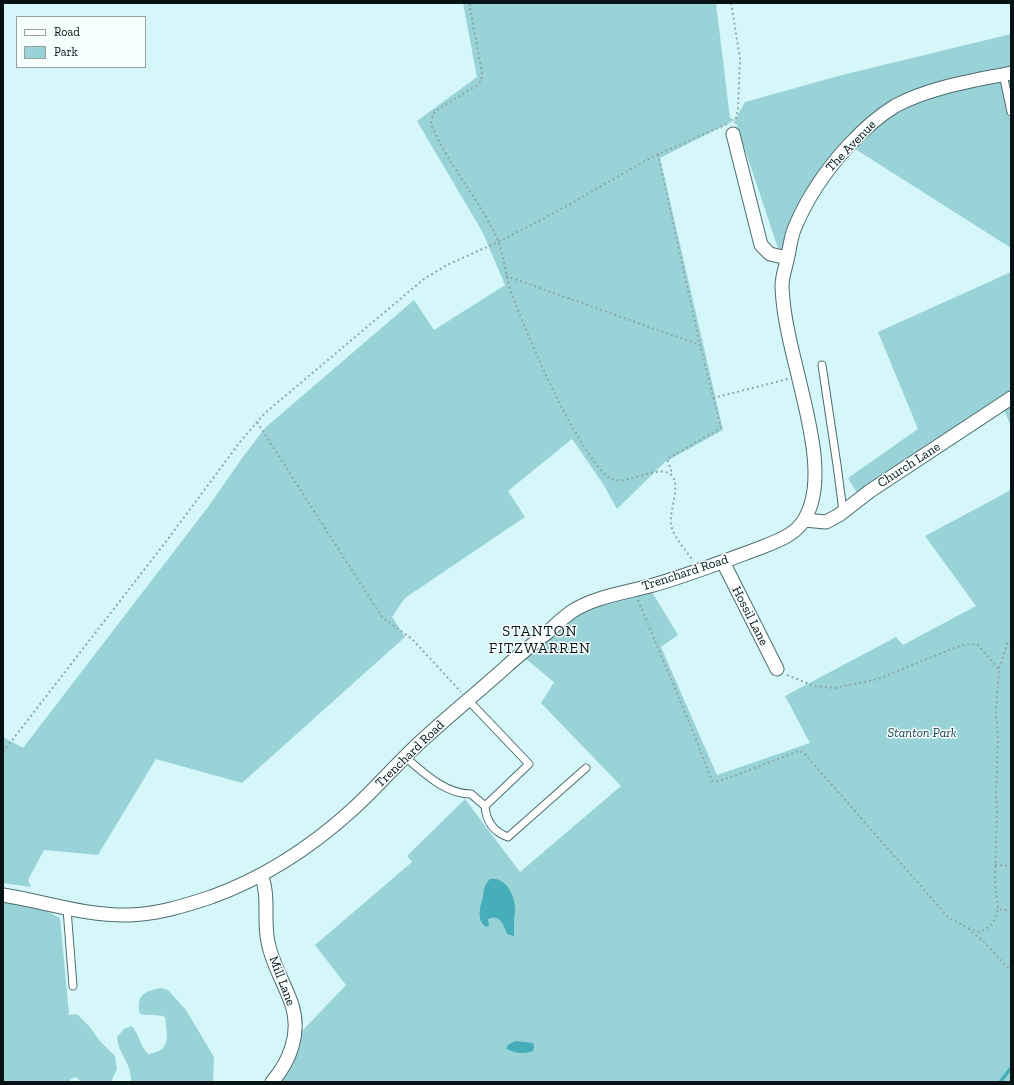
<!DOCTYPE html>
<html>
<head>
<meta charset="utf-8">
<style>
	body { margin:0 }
	#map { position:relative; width:1014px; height:1085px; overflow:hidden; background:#d5f7fa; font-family:"Zilla Slab",serif }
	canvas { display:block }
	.frame { position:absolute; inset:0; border:4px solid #061213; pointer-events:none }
	.legend { position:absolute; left:16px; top:16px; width:130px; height:52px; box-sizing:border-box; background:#f7fefe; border:1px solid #97a0a0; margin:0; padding:5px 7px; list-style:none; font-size:12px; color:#061213 }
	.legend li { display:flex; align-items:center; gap:8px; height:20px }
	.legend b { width:20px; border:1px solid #97a0a0 }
</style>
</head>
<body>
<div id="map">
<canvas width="1014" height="1085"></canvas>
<div class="frame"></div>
<ul class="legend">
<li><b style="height:5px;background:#fff"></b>Road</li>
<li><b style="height:11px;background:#99d3d8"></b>Park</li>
</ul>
</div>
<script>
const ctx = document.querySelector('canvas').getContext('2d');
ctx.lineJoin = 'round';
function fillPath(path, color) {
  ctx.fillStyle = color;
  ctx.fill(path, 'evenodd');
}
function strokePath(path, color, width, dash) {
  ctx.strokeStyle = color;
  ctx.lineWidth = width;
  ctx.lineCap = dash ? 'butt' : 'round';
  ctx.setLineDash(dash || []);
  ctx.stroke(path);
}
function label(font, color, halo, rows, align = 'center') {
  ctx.font = font + ' "Zilla Slab",serif';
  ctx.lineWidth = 3;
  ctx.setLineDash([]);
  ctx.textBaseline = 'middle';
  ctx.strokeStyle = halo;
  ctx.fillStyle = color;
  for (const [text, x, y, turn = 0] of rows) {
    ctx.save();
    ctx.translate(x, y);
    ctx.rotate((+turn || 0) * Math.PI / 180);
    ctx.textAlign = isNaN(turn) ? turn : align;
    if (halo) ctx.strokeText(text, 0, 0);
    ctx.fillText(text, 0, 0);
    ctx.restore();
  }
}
const green = new Path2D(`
	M463,3h253l14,115 5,2 10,-18 97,-27 169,-41v214l-159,-101 -38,52 -12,26 -11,32 -11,-3 -45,-134 -75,38 63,272 -58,32 -48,47 -14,-25 -31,-45 -64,52 17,26 -120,81 -13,19 13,20 -163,146 -86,-24 -58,96 -54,-5 -16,30 3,7 -28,-4v-146l20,11 185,-241 37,-53 21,-27 148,-127 20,30 71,-45 -22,-52 -66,-112 60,-44z
	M1011,272v154l-8,-18 -141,93 -14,-23 70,-49 -40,-97z
	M1011,490v592h-734l17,-22 6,-15 2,-14 44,-46 -31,-40 97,-83 -5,-6 58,-57 55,73 101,-86 -80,-83 13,-21 -28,-23 50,-42 21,-12 55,-13 26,43 -17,12 56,128 93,-32 -25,-47 111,-59 7,8 73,-39 -51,-70z
	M3,902l36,5 21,11 9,96 -2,1 10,-1 12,12 11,15 15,15 2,13 -6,13h-30l-5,-5 -5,2 -2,3h-66z
	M161,988l7,2 18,20 28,47 -1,25h-82c1,-19 -13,-28 -14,-45l7,-8 8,-3c7,8 8,20 16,28 24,-3 19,-18 17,-37 -8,-3 -16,-1 -25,-3 -5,-19 5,-23 21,-26z`);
const water = new Path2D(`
	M490,879c15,-2 24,14 25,28 1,4 -1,8 -1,12 0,6 0,11 0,17l-7,-2c-3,-9 -8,-21 -19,-15l1,7 -3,1c-10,-7 -6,-20 -3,-30 1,-8 1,-12 7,-18z
	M516,1041l17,2 1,4 -1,4c-8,3 -18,3 -26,-2v-3l4,-3z`);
const stream = new Path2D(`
	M1000,1082l11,-14`);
const path = new Path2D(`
	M469,3l13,69 -1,9 -4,4 -40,25 -4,4 -2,10c16,39 47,74 65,112 8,18 9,38 15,56 10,27 22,54 34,81 14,30 29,60 48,87 5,7 11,15 19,19 16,7 50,-18 61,-2 7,11 -4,34 -2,48 3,13 15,25 22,36
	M731,3l9,55 -2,51 -3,14
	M469,5l5,-2
	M658,154l42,191
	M506,276l194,69 21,83 -54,31 4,11v5
	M713,398l75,-19
	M257,422l123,192 3,4 29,21 49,53
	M638,600l56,134 18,47 3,1 8,-2 76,-29 4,1 145,165 18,10 18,15 27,29
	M1011,639l-4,5 -8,25 -3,42 2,28 -2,58 1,13 -2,74 3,25 13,2
	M787,675l27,11 21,2 43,-9 71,-29 17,-6 12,1 21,24
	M3,752l165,-213 72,-97 17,-20 8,-9 159,-134 23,-14 51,-23 56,-29 100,-57 73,-32
	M995,865l16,1
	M968,928l11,4c14,-6 15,-9 19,-23`);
const service = new Path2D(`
	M1003,74l8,38
	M822,365l15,100 6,46
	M405,757c19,16 40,37 66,37l14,12 44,-42 -61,-64
	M485,806c1,15 9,26 23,31l78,-69
	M67,909l6,77`);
const minor = new Path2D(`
	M733,134l28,111 9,9 17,4
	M804,520l22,2 13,-7 31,-24 141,-93
	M723,562l54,107
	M261,875c9,21 2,45 7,67 4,22 17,42 24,63 9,28 -2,56 -20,77
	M3,895c44,7 82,21 127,20 28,-1 54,-9 81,-18 53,-19 99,-49 141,-87 22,-20 42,-43 64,-64 30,-28 61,-53 91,-80 13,-12 27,-23 41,-34 7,-7 15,-14 23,-20 23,-15 52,-19 79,-26 36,-10 72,-24 107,-37 15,-6 35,-12 45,-26 27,-37 5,-108 -4,-148 -7,-29 -15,-59 -16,-89 0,-10 4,-20 6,-30 2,-10 3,-20 7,-29 13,-31 31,-57 54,-82 14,-15 28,-28 46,-39 35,-19 78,-25 116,-33`);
const streetNames = [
	["The Avenue",851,146,-46],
	["Church Lane",909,465,-33],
	["Trenchard Road",685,573,-18],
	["Hossil Lane",750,616,63],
	["Trenchard Road",410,754,-44],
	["Mill Lane",282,981,69]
];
const parkNames = [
	["Stanton Park",922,733]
];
const quarterNames = [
	["STANTON",540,632],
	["FITZWARREN",540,649]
];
fillPath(green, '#99d3d8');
fillPath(water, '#45aeb8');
strokePath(stream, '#45aeb8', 3.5);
strokePath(service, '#4d6c6e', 9);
strokePath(minor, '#4d6c6e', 15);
strokePath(path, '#8ca7a9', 2, [2, 3]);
strokePath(service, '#fff', 7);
strokePath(minor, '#fff', 13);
label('13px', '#061213', '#f7fefe', streetNames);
label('italic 13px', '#0e3e42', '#f7fefe', parkNames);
ctx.letterSpacing = '1px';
label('15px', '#061213', '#f7fefe', quarterNames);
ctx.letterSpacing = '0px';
</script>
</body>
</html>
